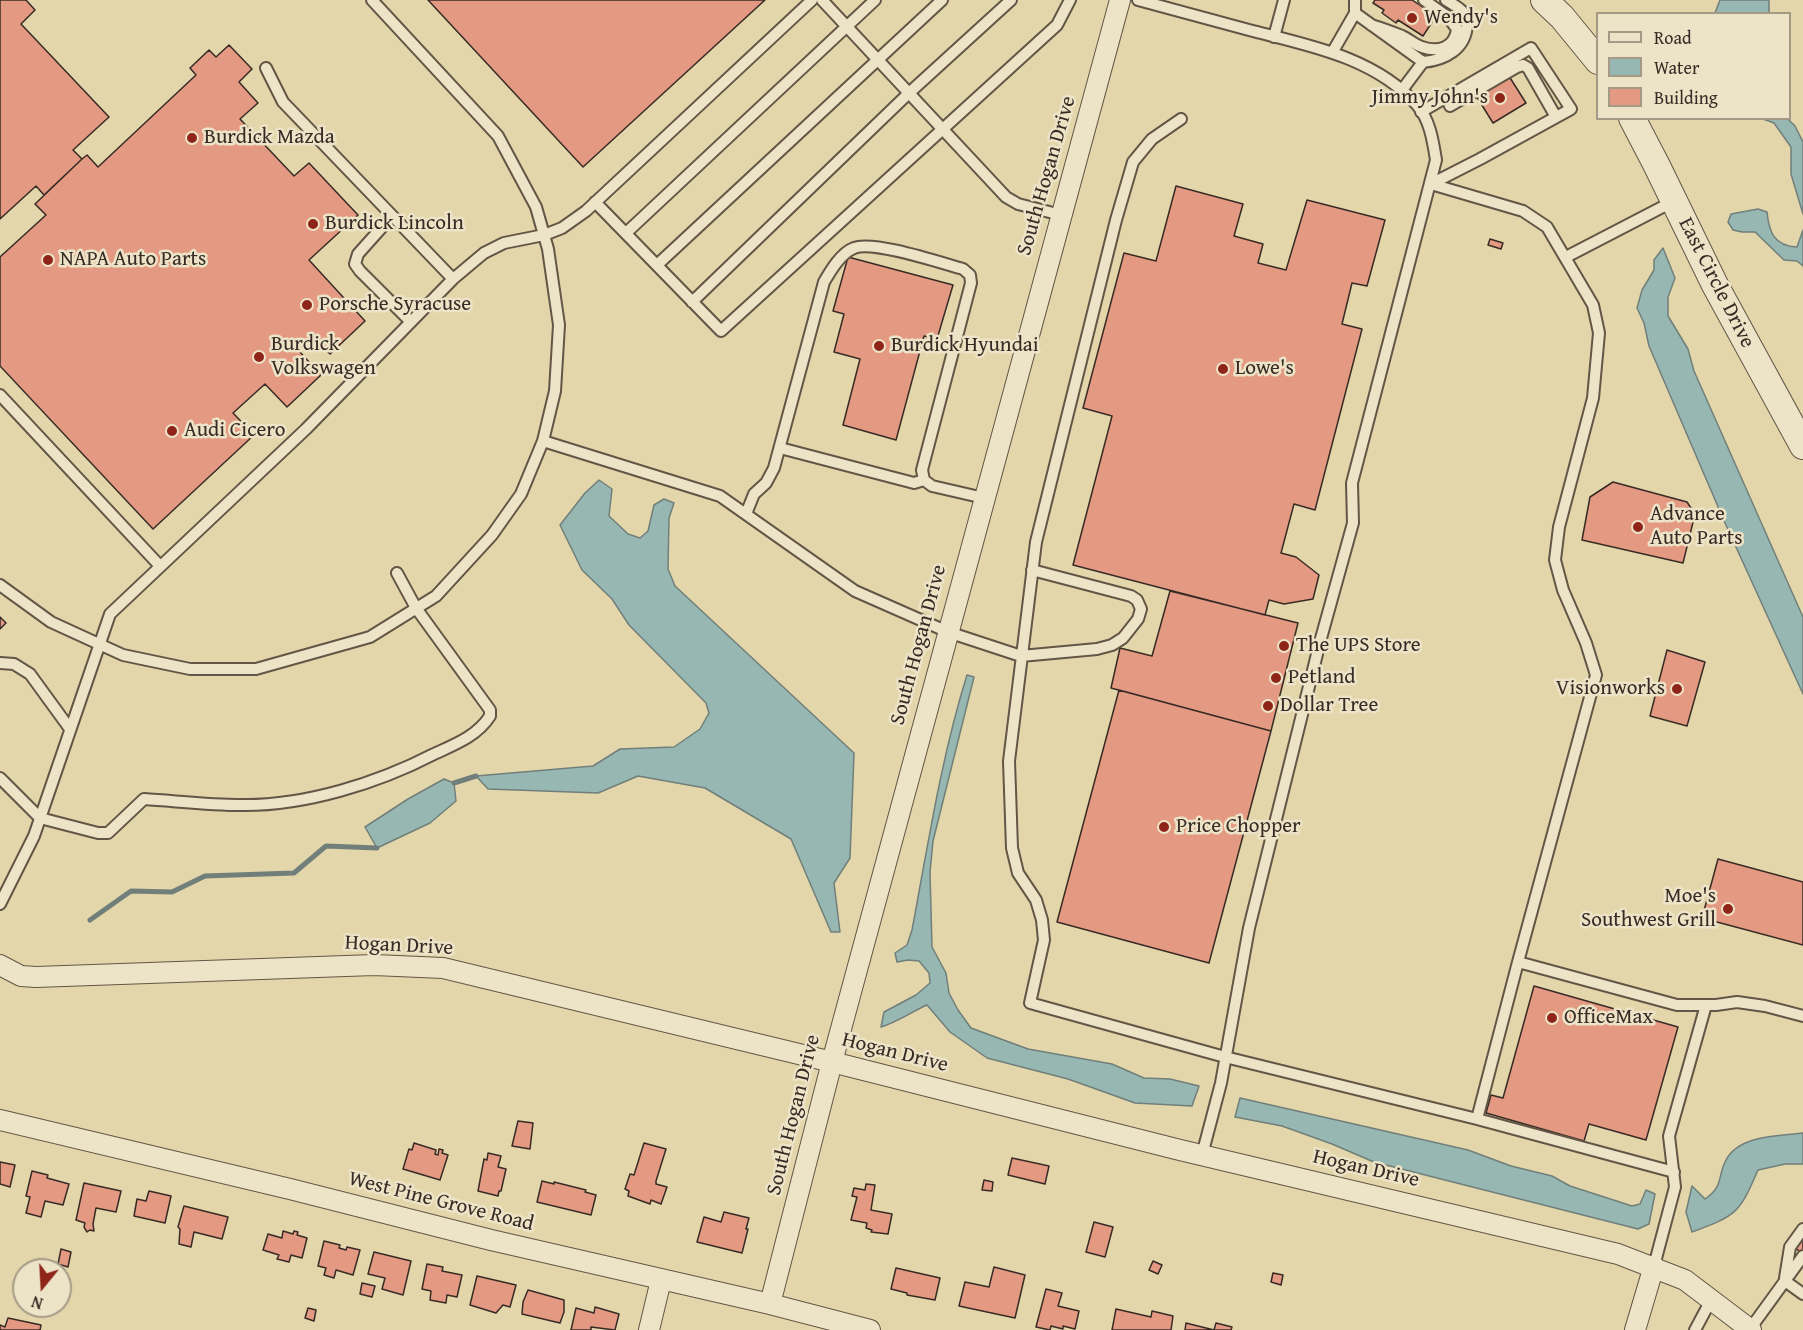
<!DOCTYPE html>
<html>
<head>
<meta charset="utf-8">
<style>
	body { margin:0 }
	#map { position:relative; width:1803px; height:1330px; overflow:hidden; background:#e3d6aa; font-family:"Gentium Book Plus",serif }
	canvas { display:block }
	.legend { position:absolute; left:1596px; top:12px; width:195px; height:108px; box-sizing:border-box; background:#ede4c8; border:2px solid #a59a87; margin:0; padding:8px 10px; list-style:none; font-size:18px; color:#382b25 }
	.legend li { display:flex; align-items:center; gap:12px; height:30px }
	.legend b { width:30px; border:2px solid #a59a87 }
	.north { position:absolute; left:12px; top:1258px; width:60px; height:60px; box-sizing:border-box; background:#ede4c8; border:2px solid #a59a87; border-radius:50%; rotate:198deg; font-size:16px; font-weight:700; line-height:24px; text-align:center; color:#382b25 }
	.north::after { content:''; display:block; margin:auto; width:21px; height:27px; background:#8f2418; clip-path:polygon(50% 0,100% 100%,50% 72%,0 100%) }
</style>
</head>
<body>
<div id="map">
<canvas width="1803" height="1330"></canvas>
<ul class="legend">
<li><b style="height:8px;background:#ede4c8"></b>Road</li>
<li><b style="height:16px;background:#97b7b2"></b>Water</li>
<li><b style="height:16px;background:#e49a82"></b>Building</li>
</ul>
<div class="north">N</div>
</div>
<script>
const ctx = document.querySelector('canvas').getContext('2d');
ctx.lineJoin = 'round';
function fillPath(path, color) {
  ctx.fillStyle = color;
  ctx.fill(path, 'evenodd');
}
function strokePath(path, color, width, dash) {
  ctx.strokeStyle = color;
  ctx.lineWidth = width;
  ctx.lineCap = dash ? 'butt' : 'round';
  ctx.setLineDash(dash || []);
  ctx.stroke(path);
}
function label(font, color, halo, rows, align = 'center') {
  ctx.font = font + ' "Gentium Book Plus",serif';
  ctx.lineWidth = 5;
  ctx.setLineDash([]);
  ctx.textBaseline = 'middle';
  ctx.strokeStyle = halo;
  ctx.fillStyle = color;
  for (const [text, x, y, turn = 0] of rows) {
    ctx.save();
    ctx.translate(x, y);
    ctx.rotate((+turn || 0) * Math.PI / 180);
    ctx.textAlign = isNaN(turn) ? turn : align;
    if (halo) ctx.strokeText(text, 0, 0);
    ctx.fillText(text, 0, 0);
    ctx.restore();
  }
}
const water = new Path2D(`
	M1720,0h49v13h-54z
	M1763,119h25l7,7 8,16v72l-12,-40v-27l-17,-24z
	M1758,209l9,3c2,20 7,34 30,35l6,-17v36l-6,-5 -13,-1 -29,-28h-13l-9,-2 -5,-8 3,-8z
	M1663,248l12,30 -7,19v19l20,33 6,22 109,246v77l-78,-171 -76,-177 -5,-23 -7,-15 5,-18 12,-20v-10z
	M599,480l13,9 -3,27 19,18 12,4 8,-7 6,-26 10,-6 10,4 -5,15 -1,51 7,17 179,167 -4,105 -16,25 6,49h-9l-40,-93 -86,-51 -67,-12 -40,17 -110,-4 -12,-13 117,-10 27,-17 54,-2 26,-18 9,-16 -3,-10 -77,-78 -17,-26 -30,-29 -22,-45 25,-32z
	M967,675l7,2 -41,164 -3,31 2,75 14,26 3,20 9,17 13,18 57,21 84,15 32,14 26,1 29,7 -7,20 -57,-3 -67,-24 -81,-21 -37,-26 -23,-27c-16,7 -29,17 -46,22l3,-15 32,-17 14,-12 -1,-10 -10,-12 -11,-1 -11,2 -2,-9 12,-8 5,-15c16,-85 29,-172 55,-255z
	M444,779l10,4 2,18 -26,22 -53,25 -12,-21 43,-28z
	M1240,1098l228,52 43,16 41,10 18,10 62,20 8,-2 6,-14 9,4 -6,30 -11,5 -264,-67 -42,-18 -50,-18 -47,-9z
	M1803,1133v31h-18l-27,6c-19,44 -21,45 -66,62l-6,-20 6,-26 13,13c19,-13 12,-22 21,-39 13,-25 53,-24 77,-27z`);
const stream = new Path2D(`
	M454,783l22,-7
	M90,920l41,-29 41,1 33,-16 89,-3 32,-27 51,2`);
const building = new Path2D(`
	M0,0h26l9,10 -14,14 88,93 -36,33 9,9 -38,36 -8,-9 -36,33z
	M428,0h337l-182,167z
	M1375,0h37l24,16 -13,20 -25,-16 -2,3 -14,-10 2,-3 -11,-7z
	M229,45l23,24 -13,13 19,21 -18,16 54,57 15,-13 49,52 -49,45 56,61 -35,33 -15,-17 -16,14 22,24 -34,32 -22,-23 -32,29 21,22 -101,94 -153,-163v-109l46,-42 -11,-11 47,-45 5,-4 11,12 98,-92 -6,-7 19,-18 7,7z
	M1507,73l19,30 -33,20 -18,-29z
	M1176,186l67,18 -9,32 29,8 -5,19 28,7 21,-70 78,20 -18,66 -15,-3 -10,41 20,5 -47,181 -21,-6 -13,49 15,4 23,18 -6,24 -29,5 -15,-4 -4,15 -192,-50 39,-149 -29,-8 41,-155 32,8z
	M1490,239l13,4 -2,6 -13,-4z
	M848,257l105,28 -16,54 -13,-3 -28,104 -53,-15 17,-66 -26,-7 10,-38 -11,-3z
	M1613,482l74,20 8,12 -12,49 -101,-23 8,-43z
	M1170,591l128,32 -27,108 -160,-43 9,-40 32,8z
	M0,617l6,6 -6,6z
	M1667,650l38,12 -18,64 -37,-10z
	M1119,690l152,41 -62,232 -152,-41z
	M1718,859l85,23v63l-101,-27z
	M1534,986l144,41 -32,113 -57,-16 -5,17 -98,-28 5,-18 12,3z
	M518,1121l15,2 -3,26 -18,-3z
	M414,1143l22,7 -1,4 3,1 1,-6 4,1 -1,3 6,2 -8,25 -37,-11 6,-20 3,1z
	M644,1143l22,6 -10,32v3l11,3 -6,17 -10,-4 -1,4 -22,-8 1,-5 -4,-2 5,-15 4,1z
	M488,1153l13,3 -3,11 8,2 -5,22h-2l-1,5 -20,-5 6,-32 3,1z
	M1012,1158l37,8 -4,18 -37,-9z
	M0,1162l15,3 -5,22 -10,-3z
	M32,1171l16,4 -1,3 22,6 -6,21 -18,-4 -4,16 -15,-4 4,-16 -4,-1z
	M984,1180l9,2 -1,9 -10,-1z
	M542,1181l12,3v-2l32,8 -1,2 11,3 -5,20 -54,-13z
	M84,1183l37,8 -5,21 -20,-4 -3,16 1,7 -4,-1 -3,2 -3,-5 1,-4 -9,-3z
	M866,1184l9,1 -4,25 21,4 -4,20 -17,-2 1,-2 -6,-2 1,-5 -16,-3 6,-23 -5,-1 2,-8 11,2z
	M149,1191l22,5 -6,27 -31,-7 3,-17 9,2z
	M184,1206l44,11 -6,22 -28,-7 -3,15 -12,-3 1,-15 -2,-2z
	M724,1212l25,6 -3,11h2l-6,24 -45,-11 7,-25 17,5z
	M1094,1222l19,5 -8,30 -19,-5z
	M283,1231l10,3 1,-3 4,1 -1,3 10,3 -5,20 -11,-3 -2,7 -12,-3 2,-4 -16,-5 5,-16 14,4z
	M1803,1236v18l-8,-6z
	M324,1241l16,4 -1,3 7,2 1,-3 13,3 -7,25 -17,-5 -2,8 -10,-3 2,-7 -8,-2z
	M61,1249l10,3 -3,15 -10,-3z
	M374,1252l37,9 -8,34 -21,-6 3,-11 -17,-4z
	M1153,1261l9,4 -4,9 -9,-4z
	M427,1264l16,3 -1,4 20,4 -5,22 -10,-2 -1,8 -16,-3 1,-9 -9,-2z
	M994,1267l31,8 -10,43 -56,-12 6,-24 24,5z
	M896,1268l44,10 -5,22 -28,-5v-2l-16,-4z
	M1273,1273l10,2 -2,10 -10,-3z
	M477,1276l39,9 -6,22 -7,-2 -7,8 -26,-8z
	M362,1283l13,3 -3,11 -12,-3z
	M1046,1289l16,4 -4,13 21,5 -4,18 -12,-3v3l-12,-3 -1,4 -14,-3z
	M528,1290l36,10v12l-4,11 -38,-9 1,-12z
	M595,1307l24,7 -4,16 -24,-3v3h-20l5,-22 18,5z
	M308,1308l8,2 -2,11 -9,-3z
	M1116,1309l35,8 1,-6 21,5 -2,14h-59z
	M8,1318l33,7 -1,5h-40v-5l5,2z
	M1186,1323l28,7 2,-7 16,4 -1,3h-46z`);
const service = new Path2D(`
	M822,0l184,197 12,7 43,11
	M1138,0c37,10 74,20 111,30 58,15 126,27 168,75 13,15 16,36 19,55l-84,323 1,40 -33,119 -71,286 -28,155 -19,72
	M1355,13l68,49
	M1371,25c10,3 21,7 31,11 7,3 13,9 20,11 17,6 33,0 35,-18l-9,-12 -24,-17
	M1274,37l10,-37
	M1332,53l23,-40v-13
	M266,68l17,34 170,177
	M1402,90l21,-28c22,-2 43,-13 44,-38 0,-5 -1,-9 -5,-13 -4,-4 -11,-8 -16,-11
	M1450,106l67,-39 6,-2 5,3 28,49
	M1421,112l110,-64 40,61 -91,50 -49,25
	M1181,119l-29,20 -19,23 -17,58 -80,322 -27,219 3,87 6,25 18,27 6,20 2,20 -14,63 195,54 252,62
	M1431,184l92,27 24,16 46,78 6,28 -6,65 -34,129 -4,33 8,30 23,53 10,32 -78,287 159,43h39l21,-3 28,4 38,10
	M595,202l126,129 336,-306 13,-25
	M392,216l-34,38 -3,10 5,7 51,51
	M626,233l249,-233
	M1566,257l108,-56
	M657,265l285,-265
	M692,302l217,-209 102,-93
	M0,395l160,171
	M543,441l177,55 135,95 93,41 73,24 76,-7 15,-4 11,-7 15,-19 3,-10 -4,-9 -6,-4 -99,-26
	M780,448l134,35 10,-3
	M746,514l8,-20 12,-11 8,-15 50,-186c7,-12 17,-29 30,-34 19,-8 87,15 109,21l7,6 1,8 -49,187 2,10 8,6 52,12
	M0,585l51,37 72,33 67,14h66l114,-32 66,-41 56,-61 29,-41 22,-53 12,-50 4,-66 -11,-76 -12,-42 -38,-71 -126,-136
	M0,663l14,1 16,10 40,55
	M0,778l40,40 58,15h10l36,-34c32,2 65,6 97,6 64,1 137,-22 193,-51 22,-10 43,-18 56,-38v-6l-74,-102 -19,-35
	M0,904l34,-68 76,-222 196,-185 147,-150 31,-26 20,-10 40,-8 18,-7 24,-17 226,-211
	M1518,962l-41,157 197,53
	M1654,1266l21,-79 -6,-51 37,-131
	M1785,1278l5,-31 13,-18
	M1785,1281l18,13
	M1750,1329l53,-73
	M1695,1330l16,-30`);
const minor = new Path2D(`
	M0,965l21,11 15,1 338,-12 69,3 389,94 348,88 438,104 67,26 66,50
	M0,1120l290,69 201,51 279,64 100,26
	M770,1304l62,-242 288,-1062
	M649,1330l12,-50
	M1635,1330l19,-64`);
const tertiary = new Path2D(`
	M1544,0l18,17 36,44
	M1632,118l24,46 59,121 88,161`);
const markers = [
	[1412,18,6,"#8f2418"],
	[1500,98,6,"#8f2418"],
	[192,138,6,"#8f2418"],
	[313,224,6,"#8f2418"],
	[48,260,6,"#8f2418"],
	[307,305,6,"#8f2418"],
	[879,346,6,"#8f2418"],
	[259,357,6,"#8f2418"],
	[1223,369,6,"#8f2418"],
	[172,431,6,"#8f2418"],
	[1638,527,6,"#8f2418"],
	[1284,646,6,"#8f2418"],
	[1276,678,6,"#8f2418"],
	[1677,689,6,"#8f2418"],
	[1268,706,6,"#8f2418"],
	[1164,827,6,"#8f2418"],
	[1728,909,6,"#8f2418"],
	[1552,1018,6,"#8f2418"]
];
const poiNames = [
	["Wendy's",1424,18],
	["Jimmy John's",1488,98,"right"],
	["Burdick Mazda",204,138],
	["Burdick Lincoln",325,224],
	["NAPA Auto Parts",60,260],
	["Porsche Syracuse",319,305],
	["Burdick",271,345],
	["Volkswagen",271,369],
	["Burdick Hyundai",891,346],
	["Lowe's",1235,369],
	["Audi Cicero",184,431],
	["Advance",1650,515],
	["Auto Parts",1650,539],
	["The UPS Store",1296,646],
	["Petland",1288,678],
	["Visionworks",1665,689,"right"],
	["Dollar Tree",1280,706],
	["Price Chopper",1176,827],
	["Moe's",1716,897,"right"],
	["Southwest Grill",1716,921,"right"],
	["OfficeMax",1564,1018]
];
const streetNames = [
	["South Hogan Drive",1047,176,-74],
	["East Circle Drive",1716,283,63],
	["South Hogan Drive",919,645,-75],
	["Hogan Drive",399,946,3],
	["Hogan Drive",895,1053,14],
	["South Hogan Drive",794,1115,-76],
	["Hogan Drive",1366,1169,13],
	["West Pine Grove Road",441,1202,14]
];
fillPath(water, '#97b7b2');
strokePath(water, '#717f7a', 1.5);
strokePath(stream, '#717f7a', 5);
fillPath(building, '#e49a82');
strokePath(building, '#382b25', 1.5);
strokePath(service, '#635646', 14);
strokePath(minor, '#635646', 22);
strokePath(tertiary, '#635646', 28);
strokePath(service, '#ede4c8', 10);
strokePath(minor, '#ede4c8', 20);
strokePath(tertiary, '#ede4c8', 26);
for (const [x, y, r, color] of markers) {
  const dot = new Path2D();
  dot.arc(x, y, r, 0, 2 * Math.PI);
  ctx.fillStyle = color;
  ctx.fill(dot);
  strokePath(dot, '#ede4c8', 2);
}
label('21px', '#382b25', '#ede4c8', poiNames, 'left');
label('21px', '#382b25', '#ede4c8', streetNames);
</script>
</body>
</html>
